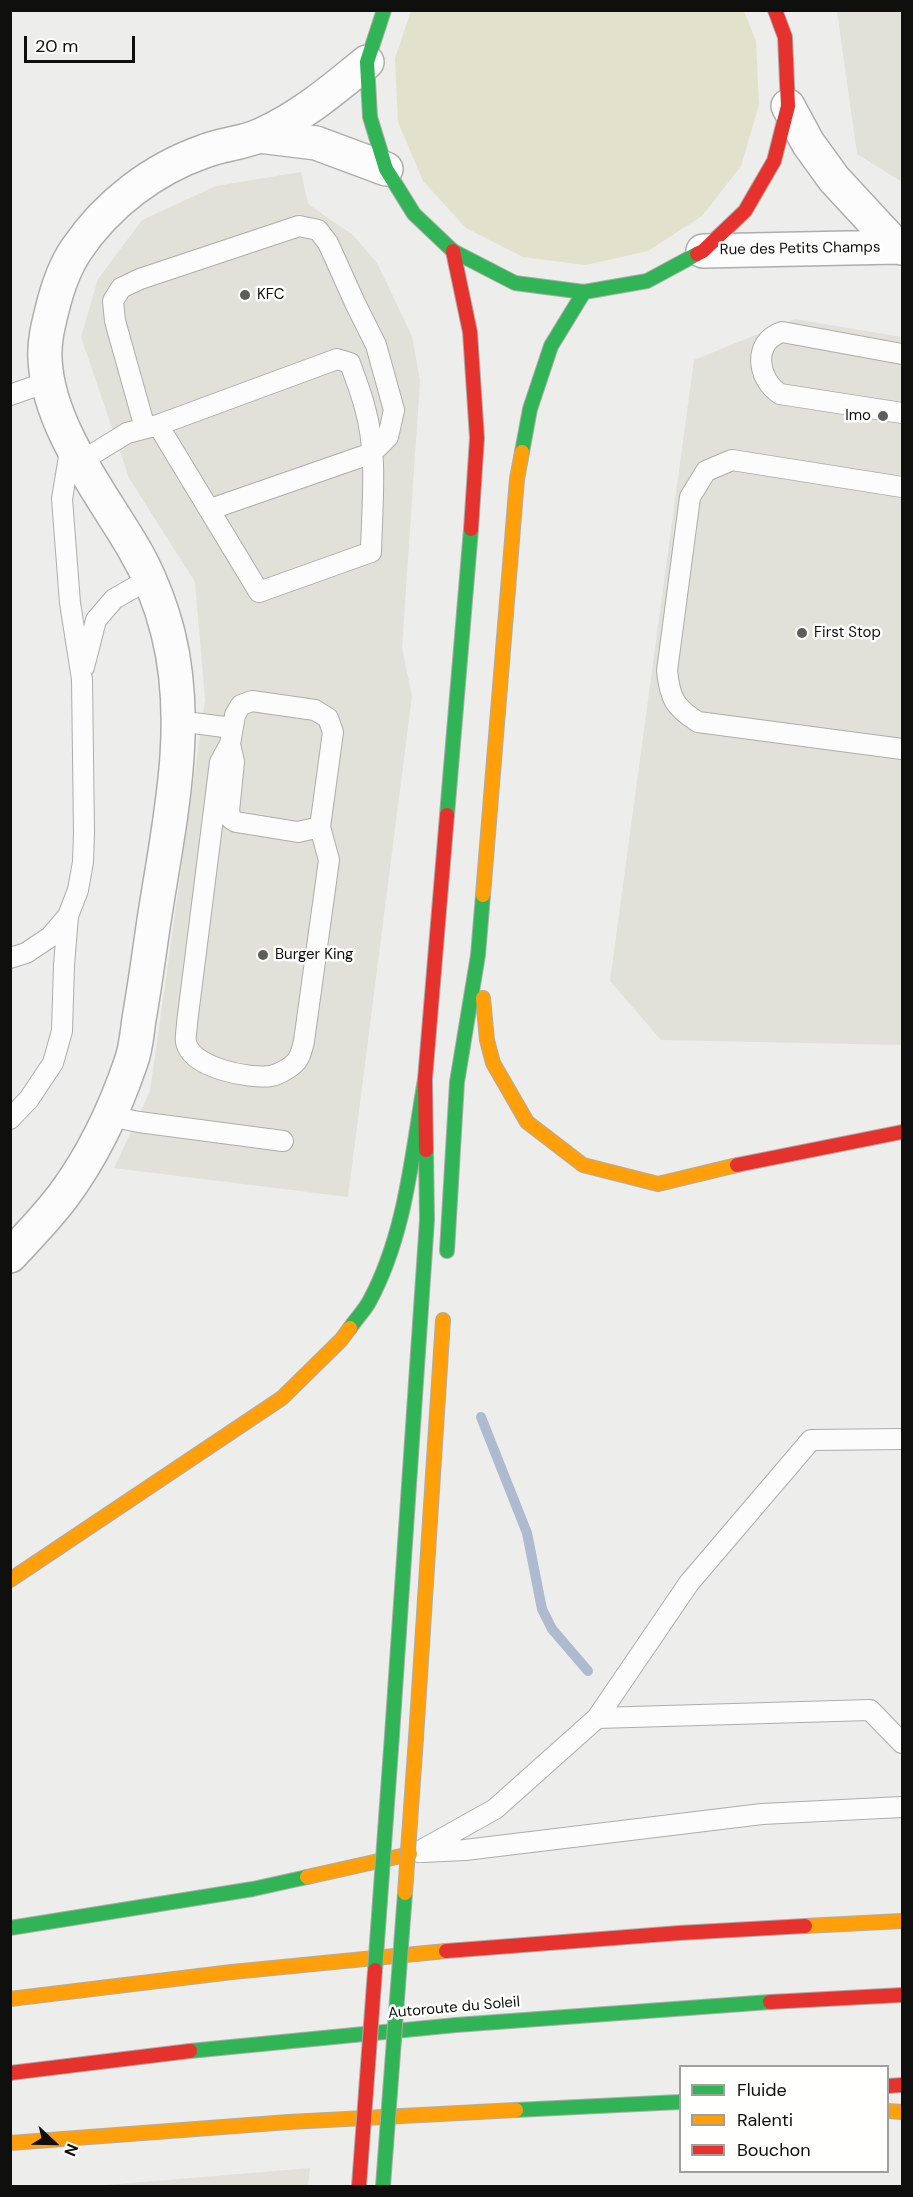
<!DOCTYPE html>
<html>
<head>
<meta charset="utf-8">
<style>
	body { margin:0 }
	#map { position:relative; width:913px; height:2197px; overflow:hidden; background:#ededeb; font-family:"DM Sans",sans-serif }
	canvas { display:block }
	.frame { position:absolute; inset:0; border:12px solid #0f0f0d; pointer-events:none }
	.legend { position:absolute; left:679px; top:2065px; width:210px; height:108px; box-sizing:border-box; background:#fffffe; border:2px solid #9f9f9e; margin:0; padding:8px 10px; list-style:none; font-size:18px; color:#0f0f0d }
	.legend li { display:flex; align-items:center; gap:12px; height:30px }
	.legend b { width:30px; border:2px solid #9f9f9e }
	.north { position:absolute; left:24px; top:2113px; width:60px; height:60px; -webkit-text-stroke:4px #fffffe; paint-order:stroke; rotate:112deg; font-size:16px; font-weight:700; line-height:24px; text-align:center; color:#0f0f0d }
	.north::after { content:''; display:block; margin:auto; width:21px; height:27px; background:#0f0f0d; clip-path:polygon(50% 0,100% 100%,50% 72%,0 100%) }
	.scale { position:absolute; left:24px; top:36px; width:111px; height:27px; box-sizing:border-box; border:3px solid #0f0f0d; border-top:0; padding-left:8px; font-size:18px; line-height:21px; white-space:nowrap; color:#0f0f0d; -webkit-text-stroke:4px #fffffe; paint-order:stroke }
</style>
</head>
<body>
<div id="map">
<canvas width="913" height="2197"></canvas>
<div class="frame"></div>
<ul class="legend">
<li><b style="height:8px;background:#30b455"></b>Fluide</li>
<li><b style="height:8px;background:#ff9f0a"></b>Ralenti</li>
<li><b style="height:8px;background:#e5322d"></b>Bouchon</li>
</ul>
<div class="north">N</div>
<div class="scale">20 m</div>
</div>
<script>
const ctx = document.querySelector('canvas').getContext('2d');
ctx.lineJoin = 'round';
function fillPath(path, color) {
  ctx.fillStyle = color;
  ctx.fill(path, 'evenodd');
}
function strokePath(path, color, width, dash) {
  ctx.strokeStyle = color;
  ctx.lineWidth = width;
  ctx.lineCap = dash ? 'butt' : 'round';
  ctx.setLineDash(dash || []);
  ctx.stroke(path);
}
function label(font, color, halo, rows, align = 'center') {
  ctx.font = font + ' "DM Sans",sans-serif';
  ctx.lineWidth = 5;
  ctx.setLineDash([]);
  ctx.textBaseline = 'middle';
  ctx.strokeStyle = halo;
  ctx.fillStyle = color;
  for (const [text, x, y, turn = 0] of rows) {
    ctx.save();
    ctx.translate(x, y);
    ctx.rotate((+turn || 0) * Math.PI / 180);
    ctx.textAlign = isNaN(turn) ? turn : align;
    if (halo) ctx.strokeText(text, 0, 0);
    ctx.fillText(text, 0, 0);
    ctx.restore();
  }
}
const built = new Path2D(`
	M837,11h65v171l-45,-28z
	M301,172l7,32 45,31 24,28 35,73 8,45 -18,267 10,48 -64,501 -234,-29 36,-77 55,-391 -10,-118 -66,-104 -48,-141 17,-58 44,-59 74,-34z
	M795,319l107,18v708l-241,-5 -51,-59 84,-621z
	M310,2168l-2,18h-213z`);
const green = new Path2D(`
	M411,11h333l12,30 3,64 -18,61 -39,50 -54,35 -62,14 -63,-8 -57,-29 -43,-47 -25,-59 -3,-64z`);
const stream = new Path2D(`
	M481,1417l46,116 15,76 10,20 36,42`);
const lane = new Path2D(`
	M902,354l-120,-22c-30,10 -25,47 -2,62l122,19
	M10,395l37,-13
	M145,428l-30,-107 -2,-20 8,-13 19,-9 159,-53 19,4 10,13 27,60 21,42 18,65 -6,27 -16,16 -161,56
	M80,462l47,-29 31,-8 179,-66 13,4c5,15 11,29 15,45 13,46 7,97 6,144l-112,40 -101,-167
	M902,487l-170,-27 -26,11 -16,26 -23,174c3,27 7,36 31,51l204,27
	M84,667l12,-47 18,-21 35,-20
	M178,721l54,7
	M230,744l4,18 -5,49 2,8 5,3 62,10 22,-5 13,-95 -5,-14 -13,-8 -63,-9 -11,4 -6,10 -5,29 -10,18 -33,261c0,6 -2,13 -1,19 5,26 63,37 85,34 9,-2 23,-10 27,-17 3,-5 5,-13 6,-18l25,-181 -9,-33
	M10,958l16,-5 24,-16 18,-21 10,-26 5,-28 1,-29 -2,-154 -12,-76 -8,-104 9,-55
	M109,1116l30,6 144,19
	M10,1119l19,-20 24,-36 9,-32 2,-66 4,-49
	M597,1718l273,-8 32,33
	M418,1852l77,-43 102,-91 92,-135 122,-143 91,-1
	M422,1852l43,-2 297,-36 140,-7`);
const street = new Path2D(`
	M788,106l20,37 26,36 63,68
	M259,136l57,7 70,26
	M703,251l194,-4 5,1
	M10,1256c18,-19 37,-39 53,-60 29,-39 52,-87 68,-134 5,-13 6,-29 8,-43 5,-28 9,-57 13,-85 14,-98 41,-202 16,-301 -7,-28 -20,-61 -35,-86 -33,-56 -85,-121 -88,-188 -1,-17 3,-33 7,-49 5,-21 12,-42 24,-60 31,-46 77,-81 129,-99 18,-7 39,-8 56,-16 40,-18 73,-46 106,-73`);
const fast = new Path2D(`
	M384,10l-17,52 3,55 16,52 28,45 39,37 62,32 69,9 63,-11 50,-27
	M522,452l8,-43 21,-63 33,-54
	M447,815l24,-286
	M447,1251l10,-169 21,-127 5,-60
	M350,1328c6,-9 14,-17 19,-26 37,-68 43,-148 56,-223
	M392,1735l35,-515 -1,-70
	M10,1928l243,-39 54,-12
	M190,2051l266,-26 314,-23
	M516,2110l164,-8`);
const slow = new Path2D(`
	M483,895l34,-416 5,-27
	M483,998l4,42 6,23 34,59 56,43 75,19 79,-19
	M10,1580l272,-182 59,-58 9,-12
	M416,1738l27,-418
	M307,1877l103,-23
	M805,1926l97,-5
	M10,1999l222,-27 214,-21
	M888,2111l14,1
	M10,2143l279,-21 227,-12`);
const jam = new Path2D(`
	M453,251l17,81 7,106 -6,91
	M697,254l6,-3 42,-40 29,-50 14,-55 -3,-69 -10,-27
	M426,1150l-1,-71 22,-264
	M737,1165l165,-33
	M446,1951l233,-18 126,-7
	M770,2002l132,-7
	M10,2073l180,-22
	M888,2086l14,-1`);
const fastBridge = new Path2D(`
	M375,1970l17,-235
	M383,2186l22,-293`);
const slowBridge = new Path2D(`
	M405,1893l11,-155`);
const jamBridge = new Path2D(`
	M359,2186l16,-216`);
const markers = [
	[245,295,6,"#5d5d5b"],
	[883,416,6,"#5d5d5b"],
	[802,633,6,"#5d5d5b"],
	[263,955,6,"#5d5d5b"]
];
const streetNames = [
	["Rue des Petits Champs",800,249,-1],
	["Autoroute du Soleil",454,2008,-5]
];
const poiNames = [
	["KFC",257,295],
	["Imo",871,416,"right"],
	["First Stop",814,633],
	["Burger King",275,955]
];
fillPath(built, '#e1e1da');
fillPath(green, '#e2e1cc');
strokePath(stream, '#adbacf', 10);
strokePath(lane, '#adadab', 22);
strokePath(street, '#adadab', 36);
strokePath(fast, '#adadab', 16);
strokePath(slow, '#adadab', 16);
strokePath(jam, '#adadab', 16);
strokePath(lane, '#fcfcfc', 20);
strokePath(street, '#fcfcfc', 33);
strokePath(fast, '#30b455', 14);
strokePath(slow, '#ff9f0a', 14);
strokePath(jam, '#e5322d', 14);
strokePath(fastBridge, '#adadab', 16, []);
strokePath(slowBridge, '#adadab', 16, []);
strokePath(jamBridge, '#adadab', 16, []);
strokePath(fastBridge, '#30b455', 14);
strokePath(slowBridge, '#ff9f0a', 14);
strokePath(jamBridge, '#e5322d', 14);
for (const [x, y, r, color] of markers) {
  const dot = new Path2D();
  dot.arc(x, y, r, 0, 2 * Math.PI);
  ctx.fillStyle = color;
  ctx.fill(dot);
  strokePath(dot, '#fffffe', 2);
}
label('15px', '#0f0f0d', '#fffffe', streetNames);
label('15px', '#0f0f0d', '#fffffe', poiNames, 'left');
</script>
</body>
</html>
